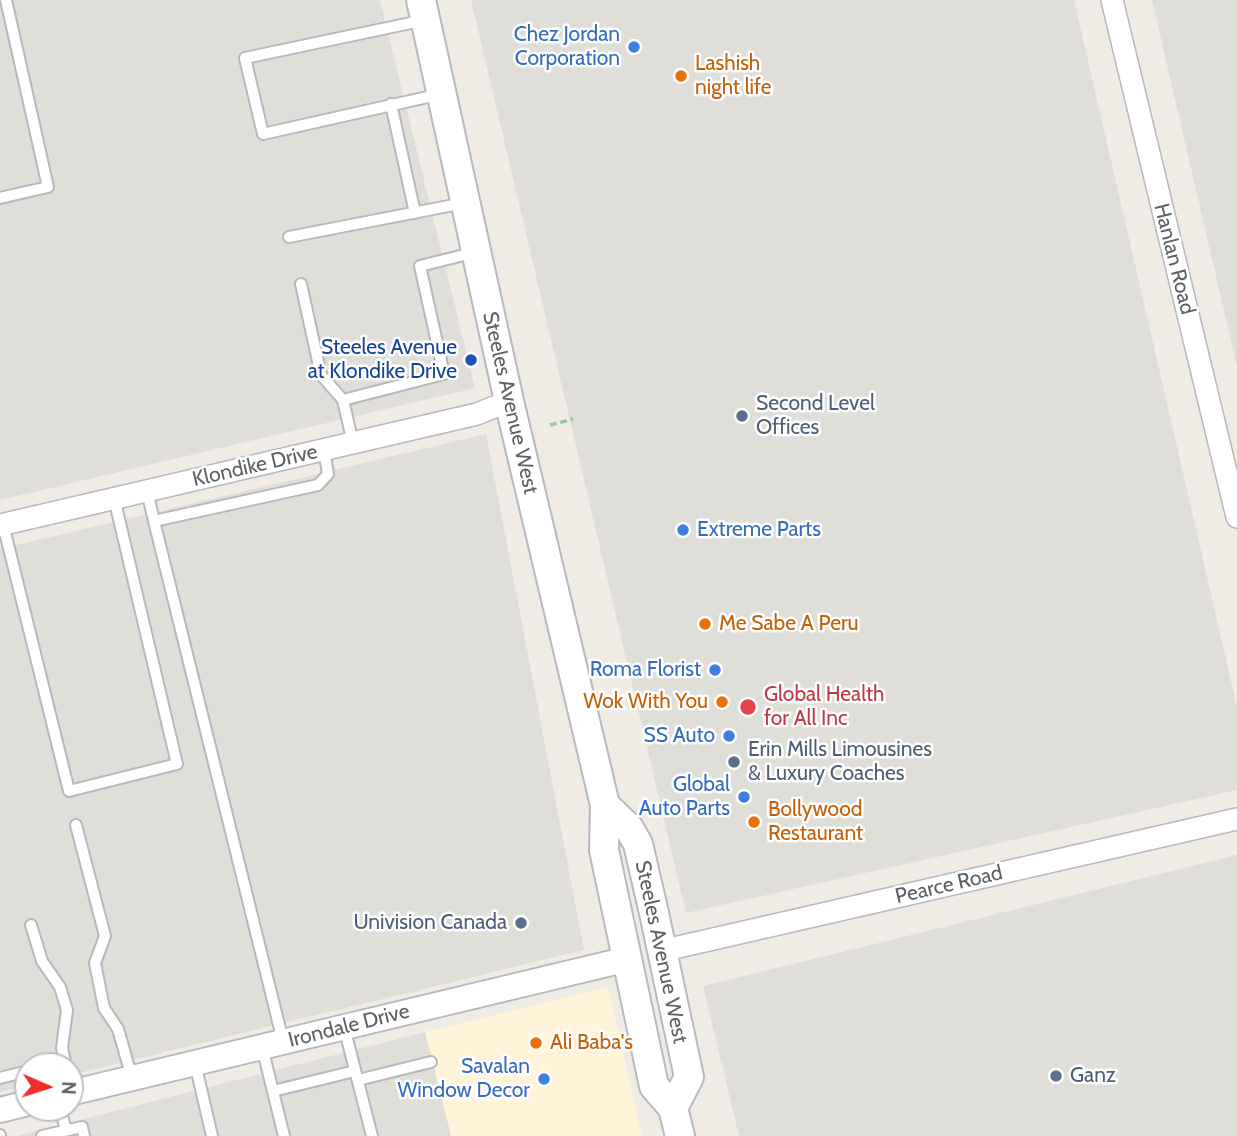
<!DOCTYPE html>
<html>
<head>
<meta charset="utf-8">
<style>
	body { margin:0 }
	#map { position:relative; width:1237px; height:1136px; overflow:hidden; background:#f0ece5; font-family:Cabin,sans-serif }
	canvas { display:block }
	.north { position:absolute; left:14px; top:1052px; width:70px; height:70px; box-sizing:border-box; background:#fff; border:2px solid #bec0c2; border-radius:50%; rotate:93deg; font-size:19px; font-weight:700; line-height:28px; text-align:center; color:#5c6166 }
	.north::after { content:''; display:block; margin:auto; width:24px; height:32px; background:#f02d2a; clip-path:polygon(50% 0,100% 100%,50% 72%,0 100%) }
</style>
</head>
<body>
<div id="map">
<canvas width="1237" height="1136"></canvas>
<div class="north">N</div>
</div>
<script>
const ctx = document.querySelector('canvas').getContext('2d');
ctx.lineJoin = 'round';
function fillPath(path, color) {
  ctx.fillStyle = color;
  ctx.fill(path, 'evenodd');
}
function strokePath(path, color, width, dash) {
  ctx.strokeStyle = color;
  ctx.lineWidth = width;
  ctx.lineCap = dash ? 'butt' : 'round';
  ctx.setLineDash(dash || []);
  ctx.stroke(path);
}
function label(font, color, halo, rows, align = 'center') {
  ctx.font = font + ' Cabin,sans-serif';
  ctx.lineWidth = 5;
  ctx.setLineDash([]);
  ctx.textBaseline = 'middle';
  ctx.strokeStyle = halo;
  ctx.fillStyle = color;
  for (const [text, x, y, turn = 0] of rows) {
    ctx.save();
    ctx.translate(x, y);
    ctx.rotate((+turn || 0) * Math.PI / 180);
    ctx.textAlign = isNaN(turn) ? turn : align;
    if (halo) ctx.strokeText(text, 0, 0);
    ctx.fillText(text, 0, 0);
    ctx.restore();
  }
}
const commercial = new Path2D(`
	M608,987l34,149h-191l-26,-104z`);
const industrial = new Path2D(`
	M0,0h380l95,388 -475,112z
	M471,0h603l163,707v83l-551,123z
	M1152,0h85v367z
	M486,434l98,516 -514,125v-9h-42v19l-28,7v-543z
	M1237,855v281h-498l-36,-150z
	M425,1032l26,104h-434z`);
const path = new Path2D(`
	M550,425l23,-6`);
const service = new Path2D(`
	M425,20l-180,38 18,76 178,-40
	M391,104l24,109
	M0,198l48,-11 -42,-187
	M289,237l175,-34
	M301,284l20,91 22,25
	M353,443l-10,-43 101,-26 -24,-108 56,-14
	M147,491l7,30
	M3,524l66,267 108,-27 -63,-266
	M76,825l29,111 -10,27 9,45 14,21 14,49
	M31,925l11,36 18,26 7,23 -5,38 4,18
	M344,1027l28,109
	M283,1041l-129,-520 164,-36 10,-11 -4,-24
	M262,1047l22,89
	M195,1063l17,73
	M50,1066l15,-4
	M0,1078l28,-7
	M358,1080l73,-18
	M273,1091l82,-20
	M60,1108l6,22
	M0,1135v1
	M42,1136l40,-9 2,9`);
const minor = new Path2D(`
	M1112,0l125,517
	M0,525l477,-111 32,-13
	M661,951l576,-132`);
const tertiary = new Path2D(`
	M70,1093l558,-134
	M0,1110l28,-7`);
const secondary = new Path2D(`
	M421,0l88,401 96,404 -1,45 50,236 19,22 7,28
	M605,805l24,23 9,16 16,69 35,164 -16,31`);
const markers = [
	[634,47,7,"#3f7fe0"],
	[681,76,7,"#e8710a"],
	[471,360,7,"#1a4fb4"],
	[742,416,7,"#5c6f8a"],
	[683,530,7,"#3f7fe0"],
	[705,624,7,"#e8710a"],
	[715,670,7,"#3f7fe0"],
	[722,702,7,"#e8710a"],
	[748,707,9,"#e0444e"],
	[729,736,7,"#3f7fe0"],
	[734,762,7,"#5c6f8a"],
	[744,797,7,"#3f7fe0"],
	[754,822,7,"#e8710a"],
	[521,923,7,"#5c6f8a"],
	[536,1043,7,"#e8710a"],
	[1056,1076,7,"#5c6f8a"],
	[544,1079,7,"#3f7fe0"]
];
const shopNames = [
	["Chez Jordan",620,35],
	["Corporation",620,59],
	["Extreme Parts",697,530,"left"],
	["Roma Florist",701,670],
	["SS Auto",715,736],
	["Global",730,785],
	["Auto Parts",730,809],
	["Savalan",530,1067],
	["Window Decor",530,1091]
];
const foodNames = [
	["Lashish",695,64],
	["night life",695,88],
	["Me Sabe A Peru",719,624],
	["Wok With You",708,702,"right"],
	["Bollywood",768,810],
	["Restaurant",768,834],
	["Ali Baba's",550,1043]
];
const streetNames = [
	["Hanlan Road",1174,259,76],
	["Steeles Avenue West",510,403,77],
	["Klondike Drive",255,466,-13],
	["Pearce Road",949,885,-13],
	["Steeles Avenue West",661,952,78],
	["Irondale Drive",349,1026,-14]
];
const transitNames = [
	["Steeles Avenue",457,348],
	["at Klondike Drive",457,372]
];
const serviceNames = [
	["Second Level",756,404],
	["Offices",756,428],
	["Erin Mills Limousines",748,750],
	["& Luxury Coaches",748,774],
	["Univision Canada",507,923,"right"],
	["Ganz",1070,1076]
];
const healthNames = [
	["Global Health",764,695],
	["for All Inc",764,719]
];
fillPath(commercial, '#fff4da');
fillPath(industrial, '#e0ded9');
strokePath(service, '#b5b8bc', 14);
strokePath(minor, '#b5b8bc', 24);
strokePath(tertiary, '#b5b8bc', 28);
strokePath(secondary, '#b6babf', 32);
strokePath(path, '#99c9a4', 3.5, [7, 3.5]);
strokePath(service, '#fff', 10);
strokePath(minor, '#fff', 21);
strokePath(tertiary, '#fff', 24);
strokePath(secondary, '#fff', 28);
for (const [x, y, r, color] of markers) {
  const dot = new Path2D();
  dot.arc(x, y, r, 0, 2 * Math.PI);
  ctx.fillStyle = color;
  ctx.fill(dot);
  strokePath(dot, '#fff', 2.5);
}
label('21px', '#366cbe', '#fff', shopNames, 'right');
label('21px', '#c56008', '#fff', foodNames, 'left');
label('21px', '#5c6166', '#fff', streetNames);
label('21px', '#164399', '#fff', transitNames, 'right');
label('21px', '#4e5e75', '#fff', serviceNames, 'left');
label('21px', '#be3a42', '#fff', healthNames, 'left');
</script>
</body>
</html>
